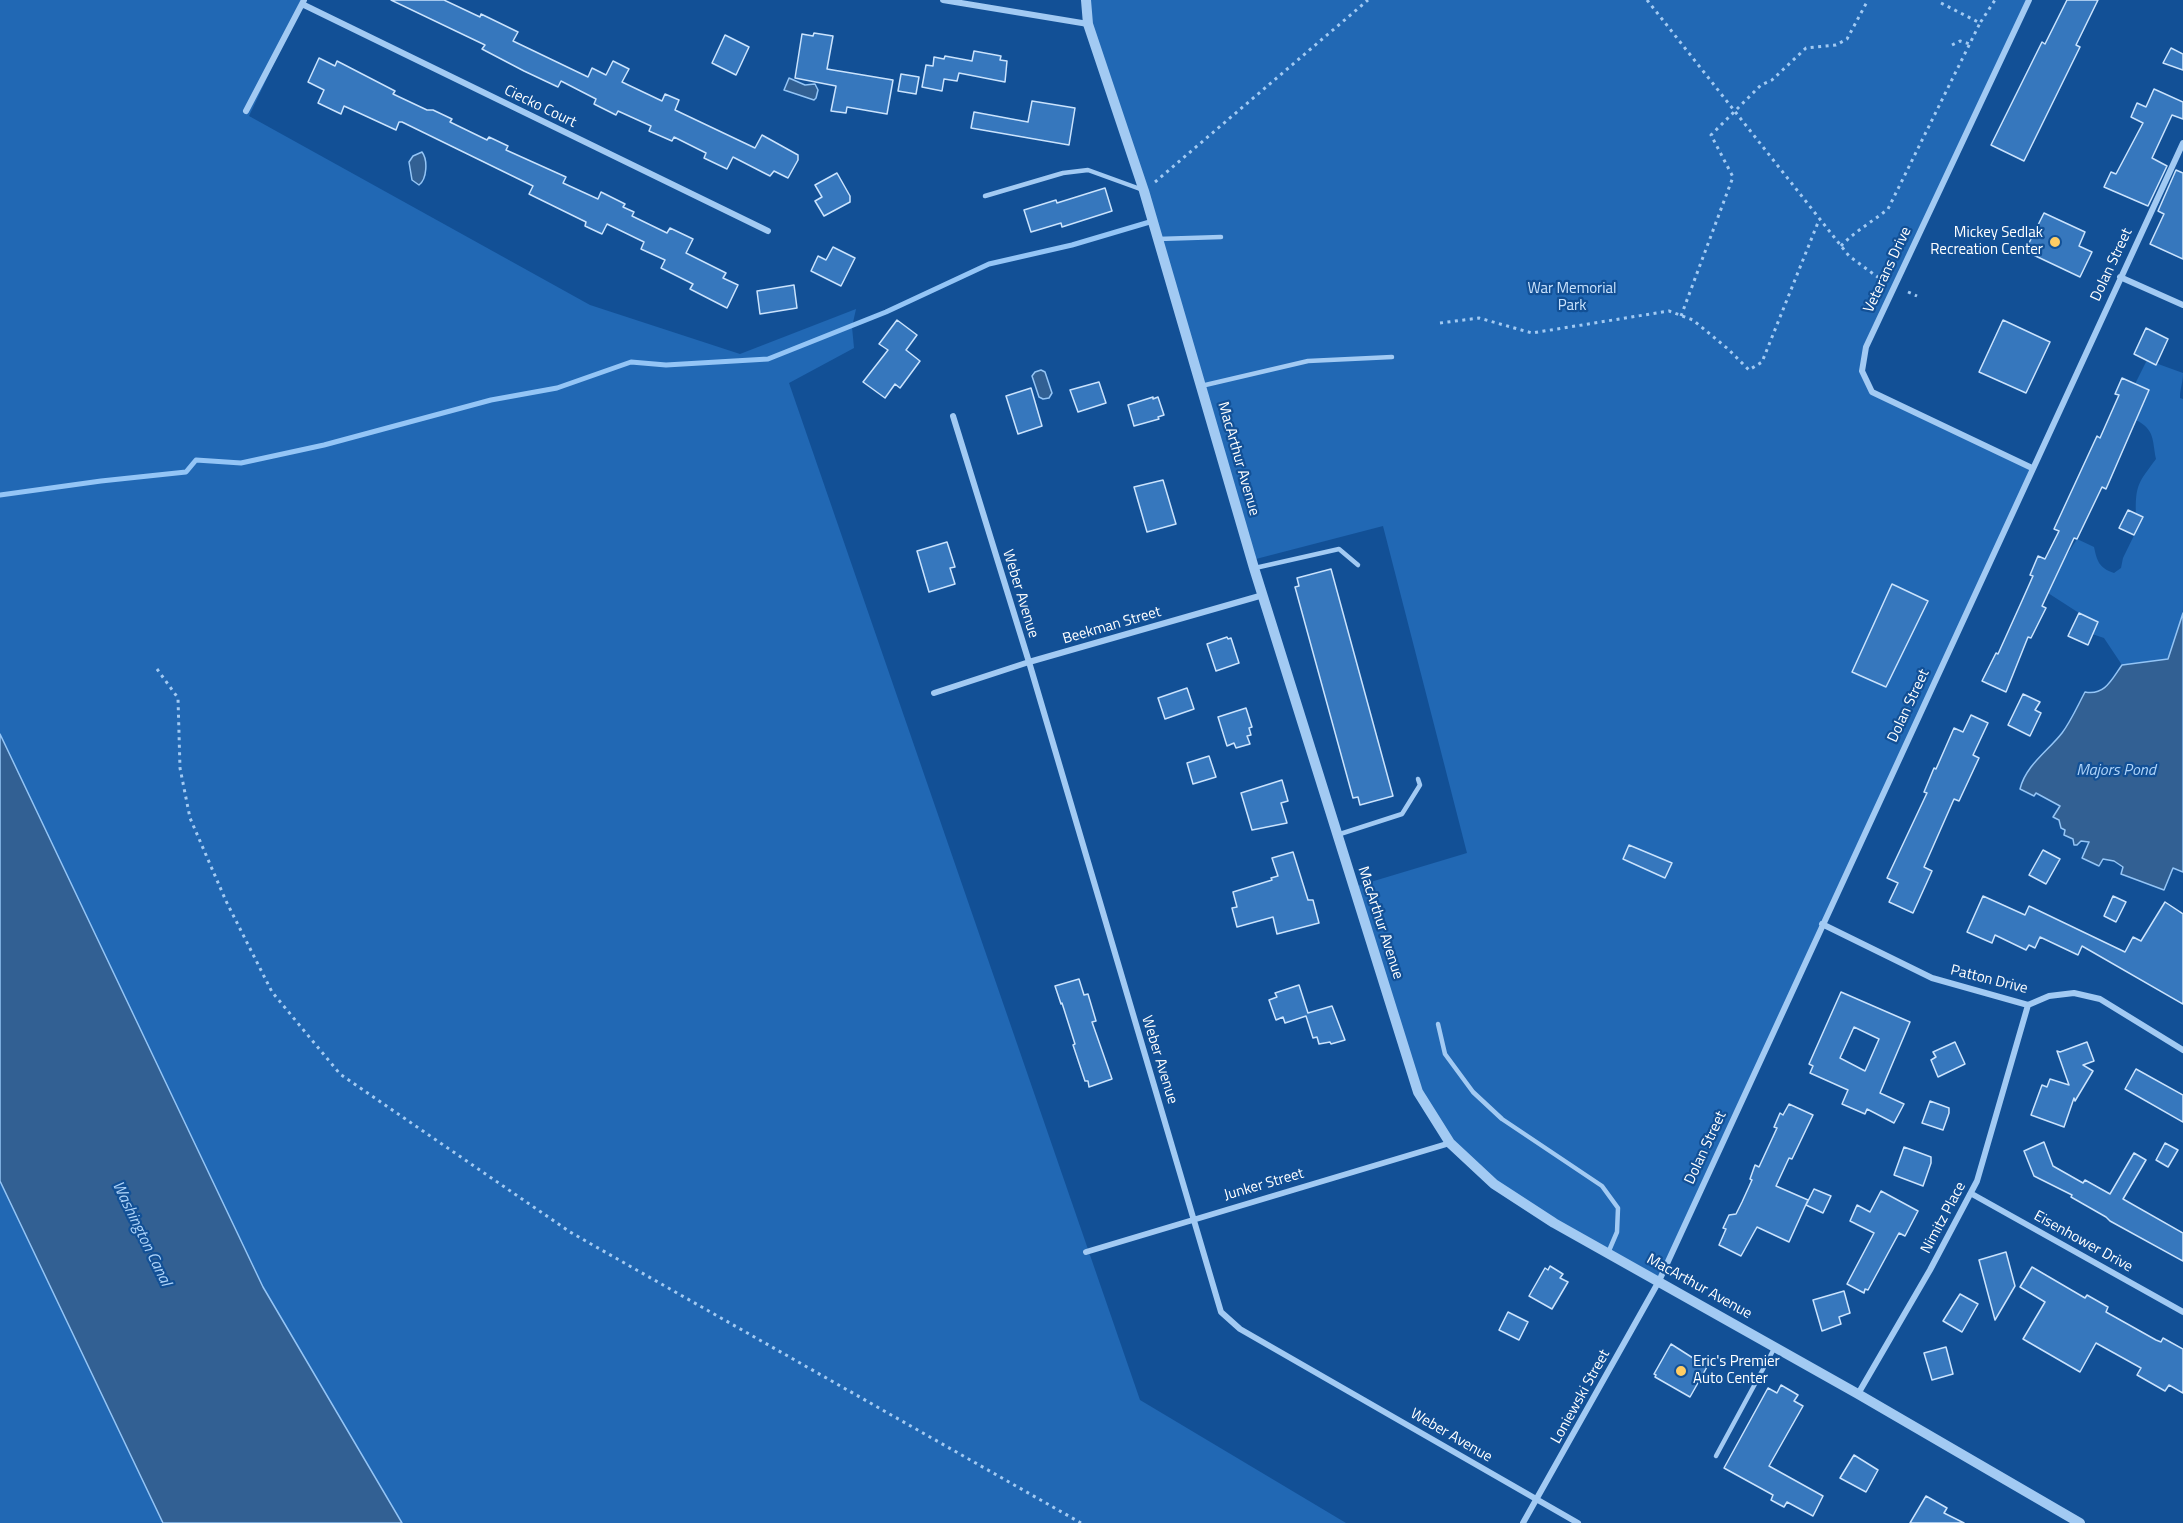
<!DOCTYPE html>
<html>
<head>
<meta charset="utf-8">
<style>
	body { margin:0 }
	canvas { display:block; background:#125096 }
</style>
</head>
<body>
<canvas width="2183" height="1523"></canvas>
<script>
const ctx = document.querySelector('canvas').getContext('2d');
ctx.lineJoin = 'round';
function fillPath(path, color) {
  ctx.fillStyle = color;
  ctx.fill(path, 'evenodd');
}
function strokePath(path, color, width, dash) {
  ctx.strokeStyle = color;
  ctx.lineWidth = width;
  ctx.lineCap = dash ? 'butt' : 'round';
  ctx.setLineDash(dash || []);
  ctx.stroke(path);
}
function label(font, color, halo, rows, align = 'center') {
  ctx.font = font + ' "Titillium Web",sans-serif';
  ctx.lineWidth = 4.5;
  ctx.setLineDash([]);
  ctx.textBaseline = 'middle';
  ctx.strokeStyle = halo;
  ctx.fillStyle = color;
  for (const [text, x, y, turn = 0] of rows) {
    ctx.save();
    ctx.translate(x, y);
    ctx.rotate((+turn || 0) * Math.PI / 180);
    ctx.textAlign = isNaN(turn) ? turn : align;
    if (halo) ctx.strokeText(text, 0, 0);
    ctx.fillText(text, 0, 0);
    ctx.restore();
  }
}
const green = new Path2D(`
	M0,0h304l-55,116 341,189 150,49 116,-45 -4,18 2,21 -65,35 351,1017 206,123h-944l-139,-236 -263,-553z
	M1086,0h943l-163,347 -3,26 9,19 160,76 -373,813 -165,-97 -44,-41 -32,-51 -64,-205 113,-34 -84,-327 -131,34 -164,-536z
	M2147,360l36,13c0,9 -3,16 -3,25l3,1v214l-15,46 -46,6 -18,-27 -12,-4 6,-12 -19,-9 -31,-20 15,-32 14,-22 17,8c3,14 5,21 20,26l7,-5 2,-10 20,-41 -7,-3c-1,-29 3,-32 20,-55 -4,-20 -1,-29 -20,-39l13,-30 -14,-6z
	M0,1181l163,342h-163z`);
const water = new Path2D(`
	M789,78l16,7 10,-1 3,6 -2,8 -2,2 -30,-10z
	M422,152c6,8 5,27 -3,33l-7,-5 -3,-18 4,-6z
	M1041,370l4,2 7,21 -3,5 -6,1 -4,-2 -7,-21 3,-4z
	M2183,613v259l-10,-4 -9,22 -43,-16 2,-7 -9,-6 -11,-2 -4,7 -17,-8 7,-16 -8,-1 -4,4h-3l-1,-6 -9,-4 1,-5 -4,-2 -2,-8 -6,-3 7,-11 -24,-13 -2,3 -14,-7c6,-24 28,-38 42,-56 9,-12 16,-28 23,-41 20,4 27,-13 37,-27l46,-6z
	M0,734l263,553 139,236h-239l-163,-342z`);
const stream = new Path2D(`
	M0,495l101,-14 85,-9 10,-12 45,3 83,-18 167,-45 66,-12 74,-26 35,3 102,-6 118,-47 103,-48 83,-19 81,-24`);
const building = new Path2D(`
	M391,0h53l36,17 1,-3 37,18 -5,9 75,36 4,-9 14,7 7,-14 16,8 -7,13 40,19 3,-7 14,6 -4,10 80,38 7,-13 36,20v5l-10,18 -14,-7 -4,5 -37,-19 -6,12 -23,-11 2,-5 -32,-16 -2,4 -23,-10 2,-5 -33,-15 -2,4 -22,-11 2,-5 -35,-18 -3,6 -34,-16 -42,-22 3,-4z
	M2067,0h31l-22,45 4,2 -56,114 -33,-16 51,-103 3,2z
	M814,33l19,3 -6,33 66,11 -6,34 -40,-7 -1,6 -15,-2 5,-25 -41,-8 7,-44 11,2z
	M725,35l24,12 -13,28 -24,-12z
	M2171,48l12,6v16l-20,-7z
	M974,51l27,5 -1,4 7,1 -2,21 -46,-9 -2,8 -13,-2 -2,12 -20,-4 4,-22 7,1 1,-9 10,2 1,-3 27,5z
	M319,58l16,8 2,-5 58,30 -2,3 34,16h6l19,9 -2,3 37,18 2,-3 19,9 -2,4 60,27 -3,6 35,16 3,-7 24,12 -2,3 11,5 -2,4 35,17 3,-5 23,11 -7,14 40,20 -3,5 15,7 -11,23 -37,-19 3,-5 -32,-16 4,-8 -24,-11 3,-7 -37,-18 -5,10 -17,-8 1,-4 -57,-28 4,-8 -131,-64h-3l-3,8 -52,-24 -3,8 -23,-11 6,-13 -16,-8z
	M901,74l18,3 -3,17 -18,-3z
	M2154,89l29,13v17l-11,-4 -20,43 15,8 -19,40 -44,-19 7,-15 5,2 27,-51 -12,-6 6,-14 9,4z
	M1032,101l43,7 -6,37 -98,-17 3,-16 54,10z
	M2176,170l7,3v86l-33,-15 14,-30 -6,-3z
	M837,173l13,23v6l-26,14 -9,-15 7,-4 -7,-12z
	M1105,188l7,23 -50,16 -1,-4 -30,9 -7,-22 32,-10 1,3z
	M2044,213l41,19 -6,14 13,6 -12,25 -55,-26z
	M833,247l22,11 -14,28 -30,-15 7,-15 8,4z
	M794,285l3,23 -37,6 -3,-23z
	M897,320l20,15 -11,15 14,11 -20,27 -5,-4 -10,14 -22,-16 25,-32 -9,-6z
	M2003,320l47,22 -24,51 -47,-21z
	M2146,328l22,11 -12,26 -22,-11z
	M2122,378l27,12 -43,99 -4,-2 -25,52 -3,-1 -32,68 4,2 -15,30 -3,-1 -22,55 -24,-11 14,-28 2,1 23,-51 12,-27 -3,-1 8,-19 7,3 14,-28 -5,-2 43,-93 3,2 19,-43 -4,-1z
	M1099,382l7,21 -28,9 -8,-22z
	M1031,388l11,38 -24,8 -12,-38z
	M1153,397v2l5,-2 6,18 -6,2 1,2 -25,7 -6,-21z
	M1163,480l13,44 -29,8 -13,-45z
	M2128,510l15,7 -9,18 -15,-7z
	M947,542l8,25 -5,1 5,16 -26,8 -12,-41z
	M1331,569l62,227 -33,9 -2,-8 -5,1 -58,-211 4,-1 -2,-8z
	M1892,584l36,17 -42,86 -34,-15z
	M2079,613l19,9 -10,23 -20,-9z
	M1227,637l1,2 3,-1 8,25 -23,8 -9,-27z
	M1187,688l7,21 -29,10 -7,-21z
	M2023,694l17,8 -5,8 6,3 -11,23 -22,-11z
	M1246,708l6,19 -3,1 2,7 -4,1 3,8 -14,4 -2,-5 -7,3 -9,-29z
	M1971,715l17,8 -15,32 6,3 -20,43 -5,-2 -30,68 8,4 -19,42 -24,-11 9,-19 -11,-5 40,-85 -3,-1 10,-24 2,1 18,-41 9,4z
	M1209,756l7,21 -23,7 -6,-21z
	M1282,780l6,21 -7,2 6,20 -35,7 -11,-37z
	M1629,845l43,18 -7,15 -42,-19z
	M2043,850l17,9 -14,25 -17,-9z
	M1293,852l15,48h5l6,23 -42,11 -4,-17 -36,10 -5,-19 5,-1 -4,-15 39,-12 -1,-2 7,-2 -6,-18z
	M1983,896l42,19 4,-9 96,46 8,-15 8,4 24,-39 18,12v90l-101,-58 -4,9 -38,-18 -5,11 -6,-3 -3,5 -31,-15 -3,8 -25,-11z
	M2113,896l13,6 -10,20 -12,-6z
	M1079,979l5,16 4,-1 8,27 -4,1 20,57 -23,8 -1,-6h-3l-12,-36 2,-1 -13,-41 -1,1 -6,-18z
	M1299,985l9,28 24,-7 13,34 -14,4 -1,-2 -11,2 -2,-7 -4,1 -7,-22 -21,7 -2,-6 -7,3 -7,-20 8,-3 -2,-4z
	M1841,992l69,30 -30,71 24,11 -10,19 -27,-14 -2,5 -23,-10 6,-14 -38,-17 3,-7 -4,-2zM1854,1027l25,12 -14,32 -25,-13z
	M1955,1042l10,22 -27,13 -7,-17 5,-3 -3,-5z
	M2087,1042l7,19 -11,4 10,6 -18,30 -1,-3 -10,29 -33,-12 11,-30 5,2 3,-8 19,6 -12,-34 3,1z
	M2136,1069l47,26v27l-58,-33z
	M1930,1101l19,7v5l-6,17 -21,-7z
	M1789,1104l24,11 -21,44 -3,-1 -13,28 32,14 -19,42 -32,-15 -16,29 -22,-11 7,-16 -3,-1 6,-13 7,-1 6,-12 10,-22 -2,-1 5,-14 4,2 18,-39 -3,-1 6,-14 3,2z
	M2044,1142l9,24 30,17 2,-3 25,14 24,-41 12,7 -23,39 60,34v28l-73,-40 -4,-4 -35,-20 1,-2 -38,-19 -10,-25z
	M2165,1143l13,7 -10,17 -12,-7z
	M1904,1147l27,10v6l-8,23 -29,-11z
	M1814,1189l17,7 -8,17 -17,-8z
	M1881,1191l37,20 -13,25 -6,-3 -31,57 -3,-1 -1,4 -17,-9 27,-51 -24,-12 7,-16 13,7z
	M2006,1252l9,34 -20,34 -16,-60z
	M1550,1266l13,8 -3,4 8,4 -16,27 -23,-13 16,-28 3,2z
	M2032,1267l53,31 2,-3 21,12 -2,5 50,28 5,2 2,-4 20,11v44l-14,-8 -4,6 -28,-16 4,-7 -45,-25 -16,29 -57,-33 22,-37 -25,-15z
	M1844,1291l6,22 -11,4 2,7 -19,7 -9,-31z
	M1960,1294l18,10 -16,28 -19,-11z
	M1508,1312l20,10 -9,18 -20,-10z
	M1671,1344l36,23 -17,30 -35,-20 1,-2 -2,-1z
	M1946,1347l7,27 -21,6 -8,-27z
	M1781,1385l17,10 -4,6 9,5 -34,60 54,30 -10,20 -26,-14 -3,5 -13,-7 2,-5 -49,-27 44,-80 9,5z
	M1854,1455l24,15 -12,22 -26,-14z
	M1926,1496l21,12 -3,5 20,10h-54z`);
const path = new Path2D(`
	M1647,0l202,256 34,25
	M1941,3l39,20 15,-23
	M1952,45l8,-4 10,3
	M1155,182l213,-182
	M1841,246c14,-15 31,-24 47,-37l92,-186
	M1908,292l9,4
	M1681,316l52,-139 -22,-42 50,-50 11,-5 34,-32 30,-3 11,-6 21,-39
	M1440,323l39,-5 53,15 137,-22 24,9 35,29 21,21 13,-8 57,-142
	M157,669l21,29 2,70 10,50 36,83 46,91 68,82 230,158 511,291`);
const service = new Path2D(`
	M985,196l78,-23 25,-3 55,20
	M1158,239l63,-2
	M1201,386l107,-25 84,-4
	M1255,568l84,-19 19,16
	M1337,835l65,-21 18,-29 -2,-6
	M1438,1024l7,30 28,38 29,27 100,67 16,22 -1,24 -9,21
	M1716,1456l59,-109`);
const minor = new Path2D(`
	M943,0l145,24
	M2029,0l-163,347 -4,24 10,21 160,76
	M302,4l466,227
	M246,111l58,-111
	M2120,277l63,28
	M953,416l76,246 192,650 19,17 338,194
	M934,693l95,-31 234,-67
	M1822,924l110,54 96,27 21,-9 25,-3 26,6 83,51
	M1972,1194l211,118
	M1086,1252l364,-109
	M1858,1394l72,-124 47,-89 51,-176
	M1523,1523l136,-242 524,-1138`);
const tertiary = new Path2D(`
	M1086,0l2,24 56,167 110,377 164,524 32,51 44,41 60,39 304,171 222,129`);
const markers = [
	[2055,242,6,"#ffcd64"],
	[1681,1371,6,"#ffcd64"]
];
const streetNames = [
	["Ciecko Court",540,107,26],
	["Dolan Street",2112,265,-65],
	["Veterans Drive",1888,270,-65],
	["MacArthur Avenue",1238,459,74],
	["Weber Avenue",1020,594,73],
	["Beekman Street",1112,626,-16],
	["Dolan Street",1909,706,-65],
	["MacArthur Avenue",1380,923,72],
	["Patton Drive",1989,980,14],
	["Weber Avenue",1159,1060,73],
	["Dolan Street",1706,1148,-65],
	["Junker Street",1264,1185,-16],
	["Nimitz Place",1944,1218,-62],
	["Eisenhower Drive",2083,1242,29],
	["MacArthur Avenue",1699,1287,29],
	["Loniewski Street",1581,1397,-61],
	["Weber Avenue",1451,1436,30]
];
const poiNames = [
	["Mickey Sedlak",2043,233],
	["Recreation Center",2043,250],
	["Eric's Premier",1693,1362,"left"],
	["Auto Center",1693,1379,"left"]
];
const parkNames = [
	["War Memorial",1572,289],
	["Park",1572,306]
];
const waterNames = [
	["Majors Pond",2116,771],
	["Washington Canal",141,1234,64]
];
fillPath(green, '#2168b4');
fillPath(water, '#326093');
strokePath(water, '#94c5f6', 1.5);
strokePath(stream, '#94c5f6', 5);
fillPath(building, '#3677bd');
strokePath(building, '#cae3fd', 1.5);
strokePath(path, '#a2caf3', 3, [3, 4.5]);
strokePath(service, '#a2caf3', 4.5);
strokePath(minor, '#a2caf3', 6);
strokePath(tertiary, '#a2caf3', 10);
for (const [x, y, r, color] of markers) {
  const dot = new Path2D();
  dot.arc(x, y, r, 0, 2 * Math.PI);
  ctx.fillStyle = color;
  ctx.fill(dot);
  strokePath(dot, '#125096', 2);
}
label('15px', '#fff', '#125096', streetNames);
label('15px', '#fff', '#125096', poiNames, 'right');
label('15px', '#cae3fd', '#125096', parkNames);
label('italic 16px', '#aed4fa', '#125096', waterNames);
</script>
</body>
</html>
